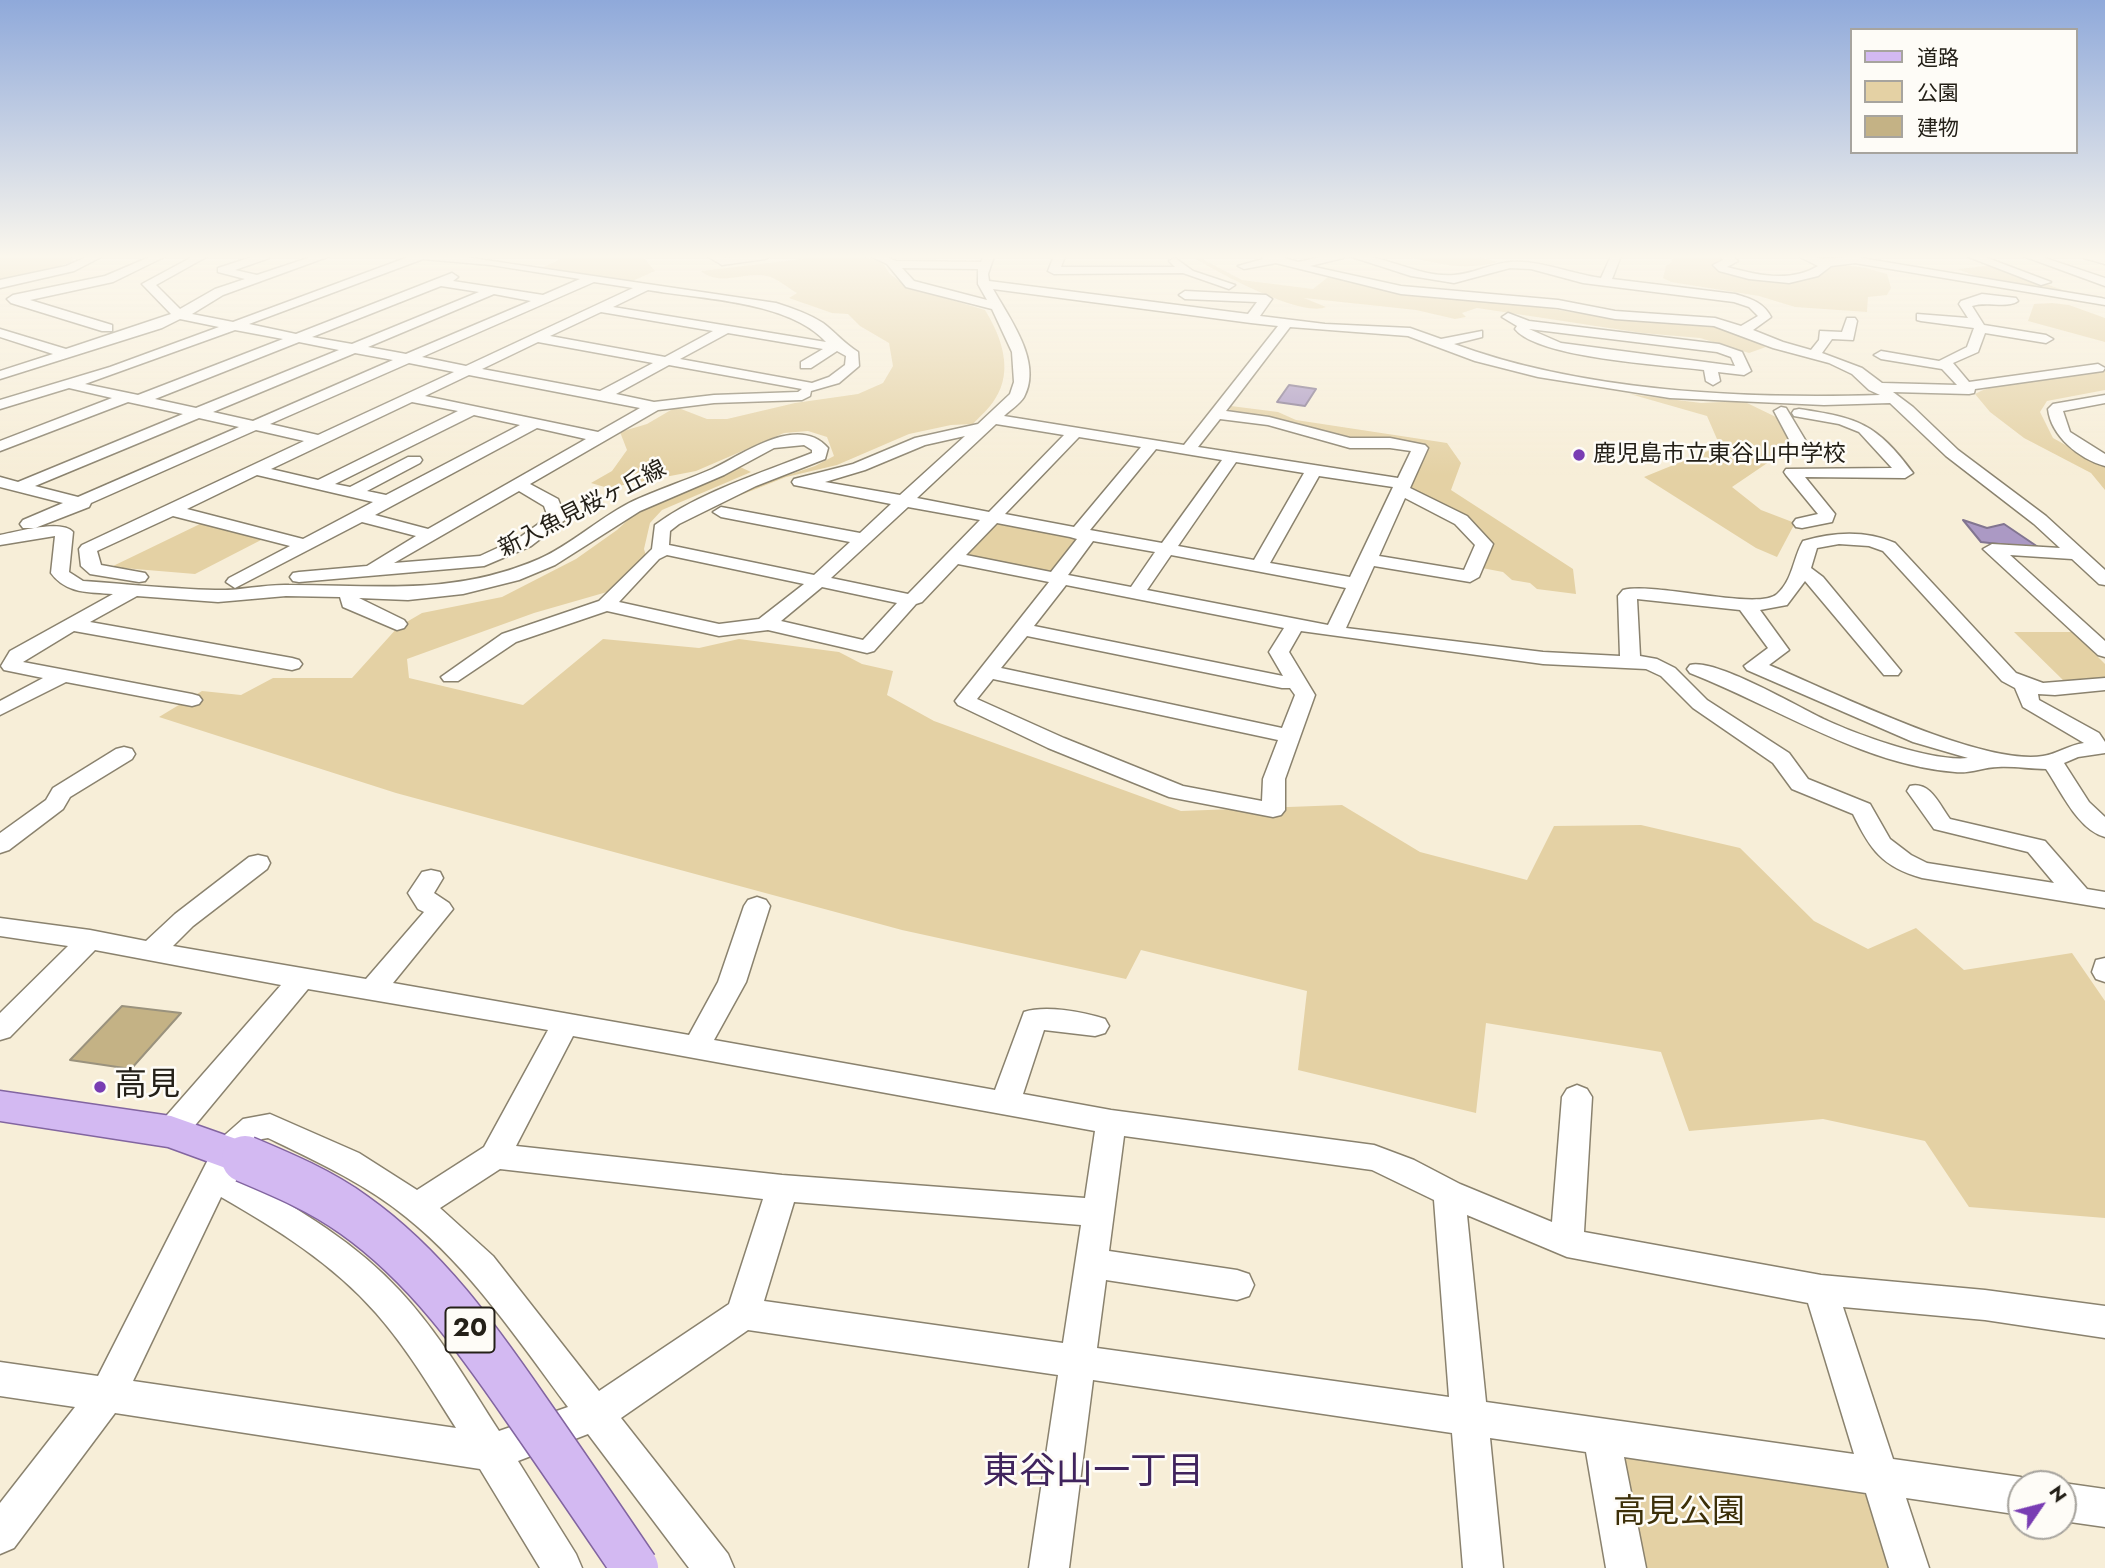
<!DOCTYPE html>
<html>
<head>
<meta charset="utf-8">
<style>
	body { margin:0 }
	#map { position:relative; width:2105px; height:1568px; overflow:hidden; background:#f7eed8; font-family:Jost,"Noto Sans JP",sans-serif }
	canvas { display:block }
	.legend { position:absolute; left:1850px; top:28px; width:228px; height:126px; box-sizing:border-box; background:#fefcf7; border:2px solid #a7a49e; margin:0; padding:9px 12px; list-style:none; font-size:21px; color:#242018 }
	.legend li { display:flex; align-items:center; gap:14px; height:35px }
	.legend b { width:35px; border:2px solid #a7a49e }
	.north { position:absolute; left:2007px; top:1470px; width:70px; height:70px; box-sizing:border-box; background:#fefcf7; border:2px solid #a7a49e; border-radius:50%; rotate:55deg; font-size:19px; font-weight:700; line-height:28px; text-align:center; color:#242018 }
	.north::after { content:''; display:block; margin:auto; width:24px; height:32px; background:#793db3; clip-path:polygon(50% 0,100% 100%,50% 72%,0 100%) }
</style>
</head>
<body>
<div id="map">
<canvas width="2105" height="1568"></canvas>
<ul class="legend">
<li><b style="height:9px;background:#d3b9f2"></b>道路</li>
<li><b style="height:19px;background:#e4d1a4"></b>公園</li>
<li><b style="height:19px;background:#c4b285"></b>建物</li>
</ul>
<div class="north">N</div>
</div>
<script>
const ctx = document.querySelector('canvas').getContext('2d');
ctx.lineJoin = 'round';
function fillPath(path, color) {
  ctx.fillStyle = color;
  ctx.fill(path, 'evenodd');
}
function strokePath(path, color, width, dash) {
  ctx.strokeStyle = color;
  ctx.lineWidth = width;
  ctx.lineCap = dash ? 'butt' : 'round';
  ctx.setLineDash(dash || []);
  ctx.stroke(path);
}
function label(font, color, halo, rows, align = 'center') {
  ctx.font = font + ' Jost,"Noto Sans JP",sans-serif';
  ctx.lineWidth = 5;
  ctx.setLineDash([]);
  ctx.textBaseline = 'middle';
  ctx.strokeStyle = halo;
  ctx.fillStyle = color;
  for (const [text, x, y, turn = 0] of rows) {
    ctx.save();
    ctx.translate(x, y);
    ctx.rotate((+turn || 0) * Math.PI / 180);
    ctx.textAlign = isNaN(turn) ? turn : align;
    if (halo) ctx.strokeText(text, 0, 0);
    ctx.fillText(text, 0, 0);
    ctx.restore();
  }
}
const green = new Path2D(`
	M0,256h71l2,5 -15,6 -58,14z
	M567,256h75l13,15 -25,11 -89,-14z
	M798,256h62l21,5 9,13 18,13 77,23c16,26 29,60 10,89 -5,9 -15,17 -22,25l-22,1 -42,9 -72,31 -51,12 -83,33 49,-23 63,-21 19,-10 -7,-19 -19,-6 -24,2 -88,38 -88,17 -17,-5 21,-12 15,-21 -7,-18 27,-8 29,-17 31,12h20l68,-16 63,-9 25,-11 10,-17 -4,-23 -29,-17 -12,-12 -16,-1 -43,-15 8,-5c-9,-5 -20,-15 -30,-17 -20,-5 -48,11 -66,-5l102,-12z
	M1195,256h8l1,4 38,20 71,9 15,-12 112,22 42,-1 121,19 89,6 29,4 45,20 -17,6 -49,-15 -58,-5 -165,-25 -15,5 4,4 -11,2 -39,-9 -112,-12 22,9c-24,11 -107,-34 -130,-48z
	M1404,256l75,1 19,5c-35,9 -59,2 -94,-6z
	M1673,256h46l6,5 -11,3 3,5 47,12 16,1 15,-1 42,-17 29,4 21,6 4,14 -4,7 -19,2 -1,15 -72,-5 -36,-11 -88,-14 -8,-4 3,-12 5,-3z
	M1996,265l77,29 -81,-12 -35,-13z
	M2052,303l17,2 36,13v24l-77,-21 6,-17z
	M2105,369v21l-58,11 -7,11 13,26 52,29v23l-14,-17 -67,-35 -34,-26 -15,-18c34,-18 91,-19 130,-25z
	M1630,394l71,9 42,-2 35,17 11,19 -4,14 -53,36 29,23 34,13 -18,34 -21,-9 -112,-71 76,-31 -13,-30z
	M1231,406l47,6 18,8 151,23 14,20 -10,27 122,79 3,25 -39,-5 -7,-6 -18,-3 -9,-8 -21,-4 7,-23 -77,-52 -1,-12 14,-33 -71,-8 -126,-26z
	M738,466l13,6 -89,38 -12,13 -6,26 2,7 -39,36 -73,21 -127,46 2,19 114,27 80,-66 96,9 40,-9 100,13 23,12 31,7 -6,24 47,26 247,90 161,-6 78,47 107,28 27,-54 87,-1 99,23 74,73 54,28 48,-21 48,42 108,-17 33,48v217l-136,-11 -44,-66 -102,-22 -134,12 -28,-79 -175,-29 -10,90 -178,-43 9,-79 -166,-41 -15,29 -224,-49 -506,-137 -237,-76 43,-26 39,4 32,-17h79l46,-51 24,-14 80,-16 74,-38 41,-29 28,-26z
	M997,522l81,16 -22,33 -8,2 -83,-15 -1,-4z
	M200,524l63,15 -68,35 -84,-7z
	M2014,632h59l32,32v15l-40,3z
	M1624,1452l242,40 33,76h-268z`);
const water = new Path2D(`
	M1289,385l27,4 -11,17 -28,-4z
	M1963,520l24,8 17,-4 37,25 -60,-7z`);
const building = new Path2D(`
	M122,1006l59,7 -50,56 -61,-9z`);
const minor = new Path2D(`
	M89,256h14l-29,15 -74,17v-8l66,-14z
	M152,256h14l-53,26 -83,18 82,25v6h-10l-91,-28 -4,-4 6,-4 92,-19z
	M194,256h14l-52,29 24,24 35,-20 30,-10 -27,-7v-4l37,-12h15l-1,2 -34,12 22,5 57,-19h16l-107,39 -31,19 41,8 178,-66h47l318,47c16,5 33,11 47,20 12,9 22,21 35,29l1,14 -20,17 -28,8 -1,5 -8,4 -88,3 -56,7 -128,74 28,15 8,20 -35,27 -47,20 -185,16 -6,-1 -3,-4 3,-4 6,-1 68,-6 49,-30 -54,-14 -127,66 -9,-6 3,-4 61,-32 -117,-30 -76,35 4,14 44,8 3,4 -3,4 -6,1 -49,-8 -9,-8 -2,-17 3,-4 222,-104 -48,-11 -165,73 -2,4 -54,21h-12l-3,-4 3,-4 40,-17 -63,-16v-10l18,5 165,-68 -55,-12 -128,49v-10l112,-43 -43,-10 -69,21v-9l110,-33 109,-40 -39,-8 -18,9 -162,51v-8l53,-17 -53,-17v-8l66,20 105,-35 -29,-30zM423,259l68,6 89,14 -37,16 -90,-14 5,-4 -6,-4 -156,61 -47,-10zM594,282l39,6 -167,78 -44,-9zM441,286l38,6 -127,52 -40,-7zM648,290c53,9 141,11 178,52l-213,-35zM494,294l37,7 -125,53 -38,-7zM601,312l112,19 -48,26 -115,-21zM235,330l48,9 -145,56 -53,-11zM728,333l95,16 -22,13v6h10l26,-17 9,5 -1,9 -16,12 -17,6 -132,-24zM299,342l40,8 -143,58 -41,-9zM538,342l115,21 -53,28 -118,-22zM355,353l38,7 -140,61 -40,-9zM409,363l45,9 -136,63 -48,-11zM669,365l133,24 -4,3 -84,3 -60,7 -38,-8zM469,375l171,33 -42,24 -173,-36zM412,402l46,9 -140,69 -47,-11zM474,415l46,10 -134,70 -19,-4 53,-28 2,-3 -2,-3h-12l-58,30 -15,-3zM199,418l40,9 -161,70 -43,-11zM537,428l49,11 -158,90 -53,-14zM257,475l116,27 -70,37 -116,-30zM519,491l25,15 4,11 -29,21 -39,18 -86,7z
	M707,256h13l4,2 47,-2 -6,3 -43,6z
	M870,256h14l12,5 85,1 3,-6h10l-6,18 1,7 259,33 9,-12 -72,-3 -6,-4 6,-4 81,4 6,4 -12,17 65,8 85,4 31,11 41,-8v6l-28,7c130,48 288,55 426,51l-11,-5 -17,-16 -23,-11 -56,-15 -59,-22 -99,-7 -57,-11 -157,-14 -125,-31 -32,6 -6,-3 25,-7 -1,-3h16l20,6 28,-6h18l-1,2 -33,8 91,20 157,14 57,11 100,7 26,8 17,-10 -9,-9 -15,-5 -151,-19 -52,-14 -21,-1 -56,15 -43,-7 -62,-20c35,-3 69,22 105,19 19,-1 38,-12 57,-13 30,-2 60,12 90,16l10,-22h10l-9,23 123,15c16,5 28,8 36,23l-18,13 30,12 28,8 8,-10 1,-9 22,1 5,-14h8l2,3 -4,19 -21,-1 -10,14 40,15 20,15 75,2 -15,-16 -61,-10 -7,-4 7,-4 58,10 28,-14 7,-19 -53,-7 -4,-1v-6l51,4 -9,-14 2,-3 21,-7 34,4 2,3c-11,8 -31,0 -46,5l12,19 62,10 7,4 -7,4 -61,-10 -7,19 -25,11 16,19 129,-18 7,4 -2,3 -128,18 -1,4 -5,1 -76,-2 20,15 45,43 88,66 59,54v15l-6,-1 -27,-25 -62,-4 95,86v16l-7,-2 -115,-106 9,-5 68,4 -26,-24 -88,-68 -56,-53 -66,2 -154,-7 -132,-21 -63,-16 -67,-25 -118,-9 -64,84 43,6 81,21h40l35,7 3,3 -18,40 57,28 26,28 -14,33 -9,5 -96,-16 -28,62 197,24 77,4 -2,-60 5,-6c34,-8 135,21 154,4 16,-14 16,-36 26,-53 31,-9 62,-11 92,2l121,130 27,10 62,-5v12l-50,5 -17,-1 1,6 60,33 6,9v11l-27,4 -14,6 25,39 16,15v20c-27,-7 -44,-46 -59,-68 -16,0 -33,-3 -48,-2 -14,0 -29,7 -43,5 -92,-7 -180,-66 -265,-99l-3,-4 3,-4c26,-7 111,44 138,56 33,15 105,41 140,37l-55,-16 -166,-72 -3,-4 24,-18 -28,-38 -103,-11 3,57 17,3 18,9 32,32 82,53 19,26 62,25 20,35 21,16 16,8 127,20 -26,-31 -94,-23 -27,-38 3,-5c20,-5 29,18 40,33l95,22 42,48 18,3v16l-183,-30c-40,-11 -52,-29 -69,-64l-61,-25 -19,-26 -80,-55 -32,-32 -15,-7 -103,-5 -242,-33 -12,21 26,43 -30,84v31l-4,5 -8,2 -104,-20 -121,-49 -90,-43 -3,-4 3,-4 91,-115 -91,-18 -36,38 -6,2 -42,47 -7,2 -99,-23 -49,6 -112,-25 -91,31 -58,39h-14l-3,-4 61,-43 97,-33 53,-52 3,-24c43,-32 106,-52 157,-72v-3l-8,-5 -30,3 -50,27 -84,36 -85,54 -36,15 -56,14 -55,6 -49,-2 45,22 3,4 -3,4 -7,2 -54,-23 -3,-10 -54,-1 -68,6 -81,-6 -47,26 202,36 7,2 3,4 -3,4 -7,2 -218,-39 -51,31 169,32 7,2 3,4 -3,4 -7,2 -126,-24 -66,33v-14l43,-23 -39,-8 -3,-4 9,-15 103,-57c-24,-2 -47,0 -62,-21l4,-37 -55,9v-10c17,-3 61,-16 73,-3l-4,40 14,9c44,3 88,8 132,9 25,1 49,-6 74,-5 90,0 164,11 250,-26 32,-14 59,-40 90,-56 27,-13 56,-22 83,-34 30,-14 86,-56 116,-21l-3,11 -69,27 -77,38 -9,7 -1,14 145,30 36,-33 -129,-25 -8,-5 8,-5 139,26 31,-29 -97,-19 -2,-3 2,-3 59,-15 62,-26 63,-14 32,-30 4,-12 -2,-30 -20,-43 -86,-22 -19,-23zM902,268l76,1v15l9,16 -73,-19zM993,289l258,34 27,3 -94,119 -180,-29c6,-6 16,-12 20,-19 19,-35 -15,-79 -31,-108zM1220,419l48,6 82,23h40l21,3 -13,27 -200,-31zM996,424l68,11 -75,77 -72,-14zM965,436l-65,59 -75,-13 40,-12 60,-25zM1079,437l62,10 -67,80 -69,-13zM1156,449l66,11 -60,83 -72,-13zM1236,462l68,11 -50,87 -76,-14zM1319,476l74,11 -43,90 -80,-14zM1405,498l50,26 20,21 -11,25 -85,-14zM908,507l72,13 -72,74 -77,-16zM997,523l73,14 7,2 -26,33 -85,-17zM1093,541l62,11 -24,35 -63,-12zM1839,544l30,2 14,5 119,130 13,7 8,19 61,36c-15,2 -27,11 -41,13 -62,10 -212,-65 -274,-91l20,-15 -29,-40 27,-5 18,-24 79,94h14l3,-4 -78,-94 -12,-9 6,-20zM667,555l137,29 -45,35 -40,5 -100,-22 40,-43zM1171,555l175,33 -18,37 -181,-35zM1066,585l218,43 -15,24 14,24 -249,-50zM822,587l75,16 -34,37 -82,-19zM1027,636l255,52h8l5,7 -13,33 -281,-60zM993,679l285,61 -15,39 -1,22 -79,-15 -119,-48 -87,-39z
	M1054,256h11l-4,11h114l-6,-6 6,-3 18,13 42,14 -6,4 -46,-16 -129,1 -6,-3z
	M1720,256h12l6,5 -11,6c30,8 63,16 91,-1l-20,-10h14l10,3 33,-2 246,41 4,1v6l-250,-42 -24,3 -13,10 -29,7 -40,-4 -30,-8 -6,-6 10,-5z
	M1966,256h16l69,26 -10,3z
	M2023,256h16l66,22v8z
	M2082,256l23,1v7l-21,-6z
	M1508,313l21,8 190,23 23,8 9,19 -7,4 -26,-3 2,9 -7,4 -7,-4 -2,-11c-41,-5 -166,-12 -189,-41l2,-3 -15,-9zM1529,329l188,23 14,5 4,9 -174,-23z
	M2105,395v8l-42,8 7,21 35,22v12c-26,-7 -54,-30 -57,-57l5,-5z
	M1781,407l5,1 21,35 -3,3h-10l-3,-3 -17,-32z
	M1799,409c59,9 77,14 114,64l-8,5 -100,-1 30,37 -3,8 -30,6 -6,-1 -3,-4 3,-4 22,-5 -32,-39 -2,-3 2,-3 106,-1 -33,-36 -20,-8 -45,-8 -2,-3 2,-3z
	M124,747l8,2 3,5 -3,5 -62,38 -7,12 -54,41 -9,3v-20l46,-33 7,-12 63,-39z
	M258,855l9,2 3,6 -3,6 -74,57 -20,20 193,33 58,-67 -6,-3 -10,-16 14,-21 9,-2 9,2 3,6 -9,15 15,10 4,6 -60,74 296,52 29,-53 26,-76 4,-6 9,-3 9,3 4,6 -24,76 -32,58 281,50 29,-78c22,-7 59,0 81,7l4,7 -4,7 -10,3 -51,-6 -21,64 88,16 263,35 40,15 46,24 92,38 10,-125 5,-8 10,-4 10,4 5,8 -8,135 237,43 164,15 120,16v32l-120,-18 -142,-13 50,152 128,18 14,7h-14v31l-115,-17 23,70h-40l-23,-75 -242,-36 22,111h-40l-20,-116 -96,-14 13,130h-40l-11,-135 -359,-53 -24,188h-40l29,-193 -310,-45 -127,88 107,136 6,14h-45l-101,-134 -70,27 58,93 6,14h-42l-60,-99 -365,-56 -101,135 -14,6v-51l75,-96 -75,-11v-34l98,14 119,-234 26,-23 27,-5 89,39 58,37 67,-43 64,-117 -240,-41 -126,152 -11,3 -11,-3 -4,-9 4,-9 121,-138 -186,-35 -85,87 -10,3v-27l68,-67 -68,-10v-18l90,12 56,11 29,-27 74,-57zM573,1036l522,95 -10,67 -303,-23 -266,-29zM1124,1136l248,34 62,30 15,197 -352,-49 9,-68 131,20 12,-4 5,-11 -5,-11 -12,-4 -128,-19zM268,1138c48,23 96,45 138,79 65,52 112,123 162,190l-69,24c-31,-48 -60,-98 -99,-140 -44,-48 -100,-81 -156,-113l-1,-22 19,-17zM500,1169l263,30 -34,105 -130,87 -106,-135 -53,-48zM221,1197c56,32 112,67 155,116 31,35 55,76 80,115l-323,-47zM794,1202l287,23 -18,118 -299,-42zM1467,1215l100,42 241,46 46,151 -368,-52z
	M2105,958v24l-9,-3 -4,-7 4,-12z
	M2063,1483l42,6v38l-42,-6v-37h-3z`);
const major = new Path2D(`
	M0,1091l171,25 85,30 6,12 -6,12 -14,4 -74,-27 -168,-26z`);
const majorBridgeFar1 = new Path2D(`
	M242,1158l7,3`);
const majorBridge = new Path2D(`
	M245,1159c38,16 76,32 109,56 72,51 123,123 172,194 37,53 73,106 109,159`);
const markers = [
	[1579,455,7,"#793db3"],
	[100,1087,7,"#793db3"]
];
const farPoinames = [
	["鹿児島市立東谷山中学校",1593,455]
];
const farStreetnames = [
	["新入魚見桜ヶ丘線",583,510,-27]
];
const shields = [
	[470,1330,49]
];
const shieldNames = [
	["20",470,1330]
];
const nearPoinames = [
	["高見",114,1087]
];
const nearParknames = [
	["高見公園",1679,1514]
];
const nearNeighbourhoodnames = [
	["東谷山一丁目",1093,1474]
];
fillPath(green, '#e4d1a4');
fillPath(water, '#ab99c4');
strokePath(water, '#827590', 2);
fillPath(building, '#c4b285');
strokePath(building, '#9a927d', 2);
strokePath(minor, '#8a826e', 3);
strokePath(major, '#8265a0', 3);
fillPath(minor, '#fff');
fillPath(major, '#d3b9f2');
strokePath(majorBridgeFar1, '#8265a0', 39, []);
strokePath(majorBridge, '#8265a0', 49, []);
strokePath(majorBridgeFar1, '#d3b9f2', 36);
strokePath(majorBridge, '#d3b9f2', 46);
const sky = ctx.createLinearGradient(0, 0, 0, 475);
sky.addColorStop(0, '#8fa9da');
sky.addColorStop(0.54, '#fbf7ed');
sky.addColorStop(1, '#fbf7ed00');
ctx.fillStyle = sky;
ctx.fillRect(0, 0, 2105, 475);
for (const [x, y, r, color] of markers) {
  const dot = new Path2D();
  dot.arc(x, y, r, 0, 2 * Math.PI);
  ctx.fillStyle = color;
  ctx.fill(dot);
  strokePath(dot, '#fefcf7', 2.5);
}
label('23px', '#242018', '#fefcf7', farPoinames, 'left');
label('23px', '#242018', '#fefcf7', farStreetnames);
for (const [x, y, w] of shields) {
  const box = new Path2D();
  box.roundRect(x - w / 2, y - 22.5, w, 45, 5);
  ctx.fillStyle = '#fefcf7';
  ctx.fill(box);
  strokePath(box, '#242018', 2);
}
label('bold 26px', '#242018', null, shieldNames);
label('33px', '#242018', '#fefcf7', nearPoinames, 'left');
label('33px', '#3c2f08', '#fefcf7', nearParknames);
label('37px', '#40245d', '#fefcf7', nearNeighbourhoodnames);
</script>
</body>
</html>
